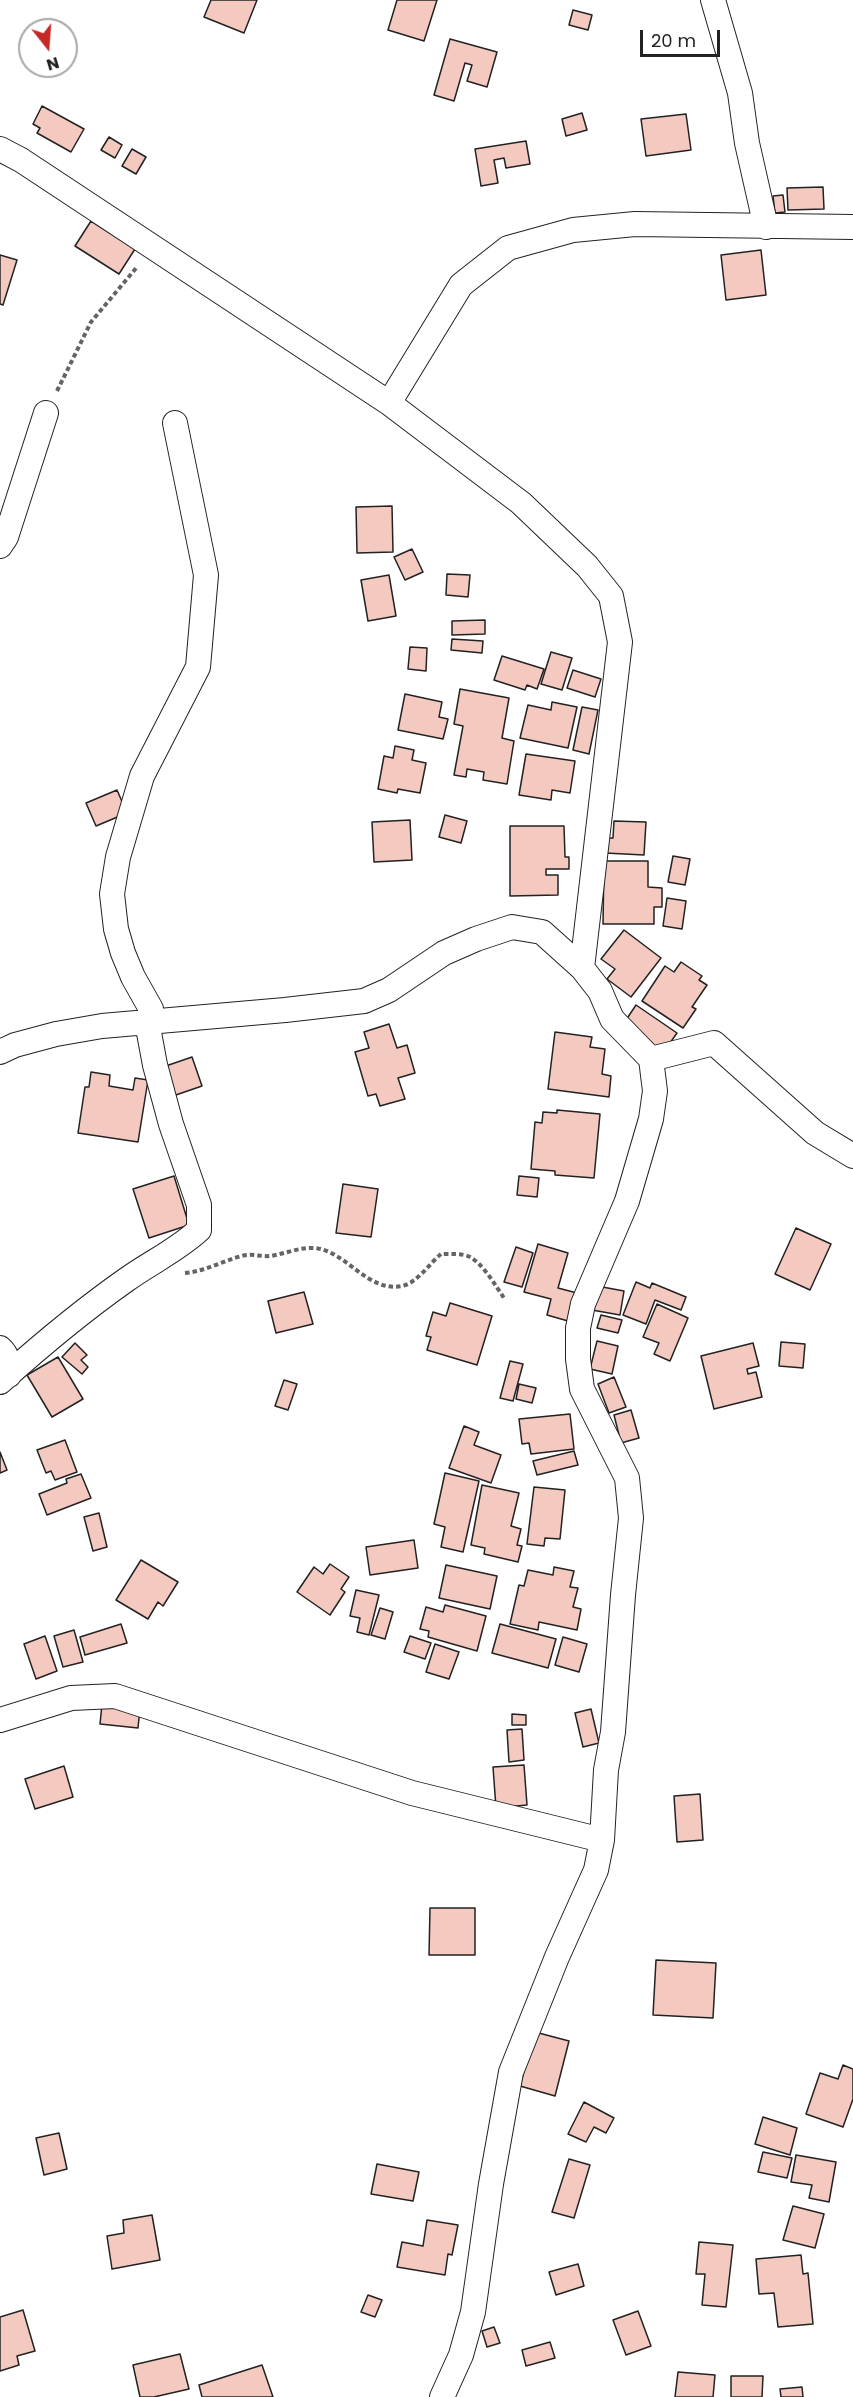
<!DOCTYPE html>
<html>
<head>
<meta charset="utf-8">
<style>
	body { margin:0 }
	#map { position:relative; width:853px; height:2397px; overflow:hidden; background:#fff; font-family:Poppins,sans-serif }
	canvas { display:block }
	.north { position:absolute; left:18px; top:18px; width:60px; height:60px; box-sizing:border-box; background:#fff; border:2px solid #a7a7a7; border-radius:50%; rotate:163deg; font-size:16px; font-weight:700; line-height:24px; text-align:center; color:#222 }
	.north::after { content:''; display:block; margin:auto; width:21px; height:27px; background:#c62828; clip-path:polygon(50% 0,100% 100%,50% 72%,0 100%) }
	.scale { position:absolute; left:640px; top:30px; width:80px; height:27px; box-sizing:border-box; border:3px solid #222; border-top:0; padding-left:8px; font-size:18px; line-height:21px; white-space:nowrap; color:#222; -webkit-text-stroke:4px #fff; paint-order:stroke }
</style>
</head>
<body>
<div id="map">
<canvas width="853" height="2397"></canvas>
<div class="north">N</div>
<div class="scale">20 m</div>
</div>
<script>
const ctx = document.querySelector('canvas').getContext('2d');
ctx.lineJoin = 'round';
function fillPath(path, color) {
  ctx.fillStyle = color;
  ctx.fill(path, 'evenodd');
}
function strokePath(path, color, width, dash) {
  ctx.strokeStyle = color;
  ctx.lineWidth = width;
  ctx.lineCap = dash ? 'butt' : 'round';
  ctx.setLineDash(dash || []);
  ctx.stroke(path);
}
const building = new Path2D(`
	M211,0h46l-13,33 -40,-16z
	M397,0h40l-13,41 -36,-11z
	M573,10l19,5 -4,15 -19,-5z
	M450,39l47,13 -10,35 -20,-6 5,-16 -7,-2 -11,38 -20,-6z
	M42,106l42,23 -13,23 -34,-19 3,-5 -7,-4z
	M582,113l5,17 -21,6 -4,-17z
	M686,114l5,36 -45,6 -5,-37z
	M109,137l13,8 -7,13 -14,-8z
	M526,141l4,23 -24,4 -2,-10 -10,2 4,23 -17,3 -6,-37z
	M132,149l14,8 -10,17 -14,-8z
	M823,187l1,22 -36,1 -1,-22z
	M783,195l2,17 -10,1 -2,-17z
	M91,221l44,28 -16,25 -44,-28z
	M761,250l5,45 -40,5 -5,-45z
	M0,255l17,5 -14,45 -3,-1z
	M392,506l1,46 -36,1 -1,-46z
	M412,549l11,23 -18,8 -11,-23z
	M447,574l23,1 -2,22 -22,-2z
	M389,575l7,41 -28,5 -7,-41z
	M485,620v14l-33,1v-14z
	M452,639l31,2 -1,12 -31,-3z
	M410,647l17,1 -1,23 -18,-2z
	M551,652l21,6 -10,32 -21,-6z
	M502,656l42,13 -7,20 -10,-4 -2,5 -31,-10z
	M573,670l28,9 -6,18 -28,-9z
	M460,689l49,9 -7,40 12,3 -7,43 -24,-4 1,-8 -17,-3 -1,8 -12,-2 9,-49 -9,-2z
	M405,694l37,8 -3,15 9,2 -5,20 -45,-9z
	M552,702l25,5 -9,41 -48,-10 8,-33 23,5z
	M582,707l16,3 -9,44 -16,-4z
	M395,746l19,4 -2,10 14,3 -6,30 -22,-4 -1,4 -19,-4 6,-33 9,2z
	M526,754l49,7 -5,32 -18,-3 -1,10 -32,-5z
	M117,790l10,23 -31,13 -10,-23z
	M445,815l22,6 -6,22 -22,-6z
	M410,820l2,40 -38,2 -2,-40z
	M614,821l32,1 -2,33 -39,-2v-15h8z
	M510,826h54l1,31h4v12h-23v6h12v20l-48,1z
	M673,856l17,3 -5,26 -17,-3z
	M604,861h44v26l14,1v19h-8v17h-51z
	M667,898l19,3 -4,28 -19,-3z
	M624,930l37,28 -30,39 -24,-18 8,-10 -14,-10z
	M681,962l21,14 -3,4 8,5 -15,22 4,2 -13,19 -41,-27 23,-35 9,6z
	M636,1005l41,28 -14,20 -41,-27z
	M389,1024l8,24 10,-3 8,28 -17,5 7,21 -25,7 -4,-12 -8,2 -13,-44 14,-4 -5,-16z
	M555,1032l37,5 -2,10 15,2 -3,25 9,2 -2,21 -61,-8z
	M192,1057l10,29 -32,11 -10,-29z
	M91,1072l19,3 -1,11 24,4 2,-12 13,2 -10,62 -60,-9 7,-46h4z
	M557,1110l43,4 -6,64 -39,-3v-4l-24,-2 4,-47 7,1 1,-11 14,1z
	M174,1176l15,49 -40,13 -16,-49z
	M519,1176l20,2 -2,19 -20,-2z
	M343,1184l35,5 -7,48 -35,-4z
	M796,1228l35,16 -21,46 -35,-16z
	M538,1244l30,9 -10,35 19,5 -9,28 -21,-6 4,-16 -27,-7z
	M516,1247l17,6 -11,34 -18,-5z
	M636,1282l14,6 2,-5 34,14 -5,13 -26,-10 -9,24 -23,-9z
	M597,1286l27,5 -4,24 -28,-5z
	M304,1292l9,32 -37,9 -8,-32z
	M450,1303l42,13 -15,49 -50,-15 4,-13 -5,-1 7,-24 13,4z
	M657,1304l31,14 -18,43 -16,-7 5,-11 -16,-6z
	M601,1315l21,5 -4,13 -21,-5z
	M597,1341l21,5 -6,28 -22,-5z
	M781,1342l24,2 -2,24 -24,-2z
	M75,1343l12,12 -6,5 7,7 -6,7 -20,-17z
	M753,1343l6,23 -12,3 1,5 8,-2 6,25 -48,12 -13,-53z
	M58,1357l25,42 -31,18 -25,-42z
	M510,1361l13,3 -10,37 -13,-3z
	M614,1377l12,30 -17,6 -11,-29z
	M284,1380l13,4 -9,26 -13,-4z
	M519,1384l17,4 -4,15 -16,-4z
	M631,1410l8,28 -18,5 -7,-28z
	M570,1414l4,35 -43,5 -2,-11 -7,1 -3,-25z
	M464,1426l15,6 -5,13 27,10 -10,28 -42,-15z
	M65,1440l12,32 -22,8 -4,-9 -5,2 -9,-23z
	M574,1451l4,14 -41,10 -4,-14z
	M0,1452l7,18 -7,3z
	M445,1473l34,8 -16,71 -22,-5 4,-20 -11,-3z
	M81,1474l10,24 -44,17 -8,-21 28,-11 -1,-4z
	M482,1485l37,8 -8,33 10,3 -4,16 5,1 -4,16 -34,-8 1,-6 -14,-3z
	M534,1487l31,3 -5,49 -15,-1 -1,8 -17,-2z
	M99,1513l8,34 -14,4 -9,-34z
	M414,1540l4,28 -48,7 -4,-28z
	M141,1560l37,22 -15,24 -5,-4 -10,17 -32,-19z
	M330,1564l19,13 -8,12 4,3 -15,23 -33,-23 17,-25 9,7z
	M446,1565l51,11 -7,33 -51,-11z
	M554,1567l20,4 -4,16 8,1 -5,19 8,2 -4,21 -38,-8 -1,8 -28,-6 9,-39 5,1 4,-16 25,5z
	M356,1590l23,5 -10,40 -12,-3 3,-14 -10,-2z
	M445,1605l41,11 -9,35 -49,-14 1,-6 -9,-2 6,-22 17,5z
	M380,1608l13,4 -8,27 -14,-4z
	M121,1624l6,19 -42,12 -5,-18z
	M500,1624l56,15 -8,29 -56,-15z
	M74,1630l9,32 -20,5 -9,-31z
	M45,1636l12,35 -21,8 -12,-35z
	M410,1636l21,7 -6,16 -21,-7z
	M563,1637l24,7 -8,28 -24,-7z
	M435,1644l24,8 -10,27 -23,-7z
	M102,1704l38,4 -2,20 -38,-4z
	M591,1709l8,34 -16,4 -8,-34z
	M512,1714l14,1v10h-14z
	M522,1729l2,31 -15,2 -2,-32z
	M524,1765l3,40 -31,3 -3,-41z
	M64,1766l9,31 -38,12 -10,-30z
	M700,1794l3,46 -26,2 -3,-46z
	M430,1908h45v47h-46z
	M656,1960l60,3 -3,55 -60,-3z
	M535,2032l34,9 -14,55 -35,-10z
	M843,2065l10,4v30l-10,28 -37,-13 14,-41 18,6z
	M584,2102l30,16 -8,15 -12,-6 -8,15 -18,-8z
	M763,2117l34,11 -7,27 -35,-11z
	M59,2133l8,36 -23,6 -8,-37z
	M763,2152l29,6 -5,20 -29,-6z
	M796,2155l40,7 -7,40 -20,-4 3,-13 -21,-3z
	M569,2159l21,6 -16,53 -22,-6z
	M377,2164l42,8 -6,29 -42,-7z
	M793,2206l31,8 -9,34 -32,-8z
	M152,2215l8,45 -48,9 -5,-33 17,-3 -1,-13z
	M427,2220l31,5 -6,30 -4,-1 -3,21 -48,-8 5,-25 21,4z
	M699,2242l34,3 -7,62 -24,-2 3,-31h-9z
	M801,2255l2,19 5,-1 5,51 -35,3 -4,-34 -15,1 -3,-35z
	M578,2264l6,22 -28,9 -7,-23z
	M368,2295l14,5 -7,17 -14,-5z
	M23,2310l12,41 -18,5 2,9 -19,6v-54z
	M638,2311l13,35 -25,9 -13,-35z
	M494,2327l6,16 -13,4 -5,-16z
	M550,2342l5,16 -29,8 -4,-16z
	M180,2354l9,35 -35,8h-14l-7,-32z
	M262,2365l11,32h-71l-3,-12z
	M678,2372l37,3 -2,22h-38z
	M731,2376h32l-1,21h-31z
	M802,2387l1,10h-22l-1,-8z`);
const path = new Path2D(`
	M57,391l34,-69 46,-55
	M185,1273c21,-2 37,-12 57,-17 9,-3 19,1 28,0 15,-2 29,-9 45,-8 31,3 53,45 87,38 15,-3 27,-22 39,-32 8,0 21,-1 29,3 14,8 25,28 34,41`);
const minor = new Path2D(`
	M713,0l27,93 7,50 19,84
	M0,149l21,11 368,243 132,100 66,63 24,30 9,46 -38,326 18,23 12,28 39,40 4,32 -4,28 -24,82 -44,103 -5,24v31l4,30 45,89 4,40 -8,77 -10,137 -7,38 -4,70 -6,30 -39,87 -46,115 -20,112 -18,128 -12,43 -19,42
	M389,403l72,-118 47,-37 65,-18 62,-6 218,3
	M0,546l6,-9 40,-124
	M0,1052l15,-7 41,-11 46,-8 183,-16 79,-9 25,-11 55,-37 32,-14 36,-12 30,5 40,36
	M651,1059l63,-16 101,90 38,23
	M0,1348c8,7 9,16 9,27
	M0,1382c40,-36 82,-71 126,-102 25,-18 50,-29 73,-50v-25l-28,-81 -16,-59 -8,-43 4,-13 -18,-32 -10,-24 -7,-24 -4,-35 6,-37 24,-81 56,-109 8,-92 -31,-152
	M0,1720l71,-22 44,-2 297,97 190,47`);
fillPath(building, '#f3c9c0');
strokePath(building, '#222', 1.5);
strokePath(minor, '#222', 26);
strokePath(path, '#646464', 4, [4.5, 3]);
strokePath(minor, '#fff', 24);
</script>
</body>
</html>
